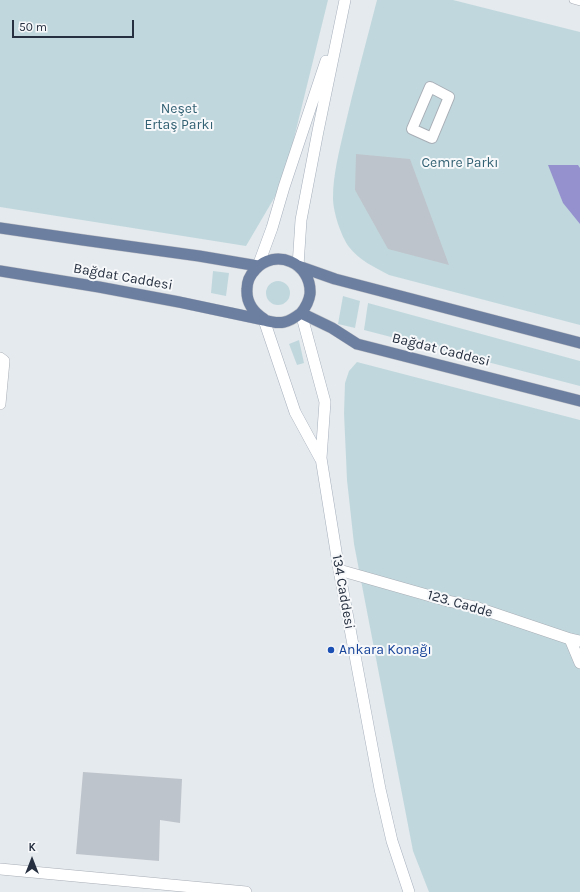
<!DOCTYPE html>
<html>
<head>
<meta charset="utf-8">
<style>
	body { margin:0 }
	#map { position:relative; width:580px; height:892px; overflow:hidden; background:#e5eaee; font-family:Karla,sans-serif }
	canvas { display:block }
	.north { position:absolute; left:12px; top:840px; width:40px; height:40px; -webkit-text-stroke:3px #f6f8fa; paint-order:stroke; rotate:0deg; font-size:11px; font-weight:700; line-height:16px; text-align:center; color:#252f3f }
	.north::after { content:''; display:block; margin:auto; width:14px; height:18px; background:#252f3f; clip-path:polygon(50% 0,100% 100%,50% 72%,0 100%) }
	.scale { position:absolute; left:12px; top:20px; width:122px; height:18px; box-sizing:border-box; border:2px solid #252f3f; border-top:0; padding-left:5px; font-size:12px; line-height:14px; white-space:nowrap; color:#252f3f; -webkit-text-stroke:3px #f6f8fa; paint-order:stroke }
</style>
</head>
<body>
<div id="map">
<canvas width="580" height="892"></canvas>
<div class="north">K</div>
<div class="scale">50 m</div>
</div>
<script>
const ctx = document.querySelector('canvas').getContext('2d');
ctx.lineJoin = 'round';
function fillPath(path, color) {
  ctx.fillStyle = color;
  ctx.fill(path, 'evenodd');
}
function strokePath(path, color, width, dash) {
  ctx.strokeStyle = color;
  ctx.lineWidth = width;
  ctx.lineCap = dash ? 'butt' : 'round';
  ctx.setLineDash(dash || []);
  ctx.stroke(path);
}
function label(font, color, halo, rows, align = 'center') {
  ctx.font = font + ' Karla,sans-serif';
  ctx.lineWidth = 4;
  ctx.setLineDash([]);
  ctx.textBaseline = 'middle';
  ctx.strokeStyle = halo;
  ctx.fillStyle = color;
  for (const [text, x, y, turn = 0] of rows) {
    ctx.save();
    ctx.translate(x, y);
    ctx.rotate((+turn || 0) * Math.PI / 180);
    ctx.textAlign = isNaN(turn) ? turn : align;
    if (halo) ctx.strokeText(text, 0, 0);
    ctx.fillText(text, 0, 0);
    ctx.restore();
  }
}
const green = new Path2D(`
	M0,0h328l-45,183 -37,63 -246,-39z
	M377,0h76l127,32v293l-191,-50c-15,-8 -30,-15 -40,-28 -8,-11 -16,-35 -16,-49 0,-23 6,-46 11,-68 10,-44 22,-87 33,-130z
	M213,271l16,2 -3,23 -15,-3z
	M266 293a12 12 0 1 1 24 0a12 12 0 1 1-24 0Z
	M343,296l17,5 -5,27 -17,-4z
	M368,303l212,58v25l-216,-56z
	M299,340l5,23 -7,2 -8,-21z
	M357,362l223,58v472h-151l-16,-41 -59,-307 -7,-64 -3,-67 1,-30 4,-12z`);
const water = new Path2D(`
	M548,165h30l2,3v56l-17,-21z`);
const building = new Path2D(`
	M356,154l54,5 39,106 -61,-16 -33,-59z
	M83,772l99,7 -2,44 -20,-3 -1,41 -83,-7z`);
const service = new Path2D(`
	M573,0l7,2`);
const pedestrian = new Path2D(`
	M430,87l19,10 -17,41 -20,-9z`);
const minor = new Path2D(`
	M0,358l4,3 -4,43
	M0,869l246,23`);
const tertiary = new Path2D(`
	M339,570l109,31 27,6 95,32 10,2
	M570,639l10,24`);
const secondary = new Path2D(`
	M258,266l14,-38 12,-41 42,-126
	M298,266l3,-46 17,-89 27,-131
	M301,313l24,89 -4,56 18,112 41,219 12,52 17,51
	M264,320l31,92 25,46`);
const primary = new Path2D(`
	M0,228l83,12 116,16 59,10
	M298,266l37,13 245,64
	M0,271l99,16 80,15 85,18c17,5 24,3 37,-7l31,15 25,16 223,57
	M264,319c-11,-7 -18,-16 -17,-30 0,-7 3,-14 8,-19 20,-23 57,-7 55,24 -1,7 -4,13 -9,19`);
const markers = [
	[331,650,4,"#1a4fb4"]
];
const parkNames = [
	["Neşet",179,109],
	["Ertaş Parkı",179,125],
	["Cemre Parkı",460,163]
];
const streetNames = [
	["Bağdat Caddesi",123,277,10],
	["Bağdat Caddesi",441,350,14],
	["134 Caddesi",343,592,80],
	["123. Cadde",460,604,16]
];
const transitNames = [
	["Ankara Konağı",339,650]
];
fillPath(green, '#c0d8dd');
fillPath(water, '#9591cf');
fillPath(building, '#bec4cb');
strokePath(service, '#a8aeb6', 8);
strokePath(pedestrian, '#a8aeb6', 12);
strokePath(minor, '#a8aeb6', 12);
strokePath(tertiary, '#a8aeb6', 12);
strokePath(secondary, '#a7b0bc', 12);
strokePath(primary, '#c2c5c9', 12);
strokePath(service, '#fff', 7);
strokePath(pedestrian, '#fff', 10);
strokePath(minor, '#fff', 11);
strokePath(tertiary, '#fff', 11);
strokePath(secondary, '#fff', 11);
strokePath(primary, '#6d7fa0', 11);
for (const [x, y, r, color] of markers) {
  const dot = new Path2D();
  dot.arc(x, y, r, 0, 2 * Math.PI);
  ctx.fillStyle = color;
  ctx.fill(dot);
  strokePath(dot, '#f6f8fa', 1.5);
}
label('14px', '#326173', '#f6f8fa', parkNames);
label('14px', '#252f3f', '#f6f8fa', streetNames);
label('14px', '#164399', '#f6f8fa', transitNames, 'left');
</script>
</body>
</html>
